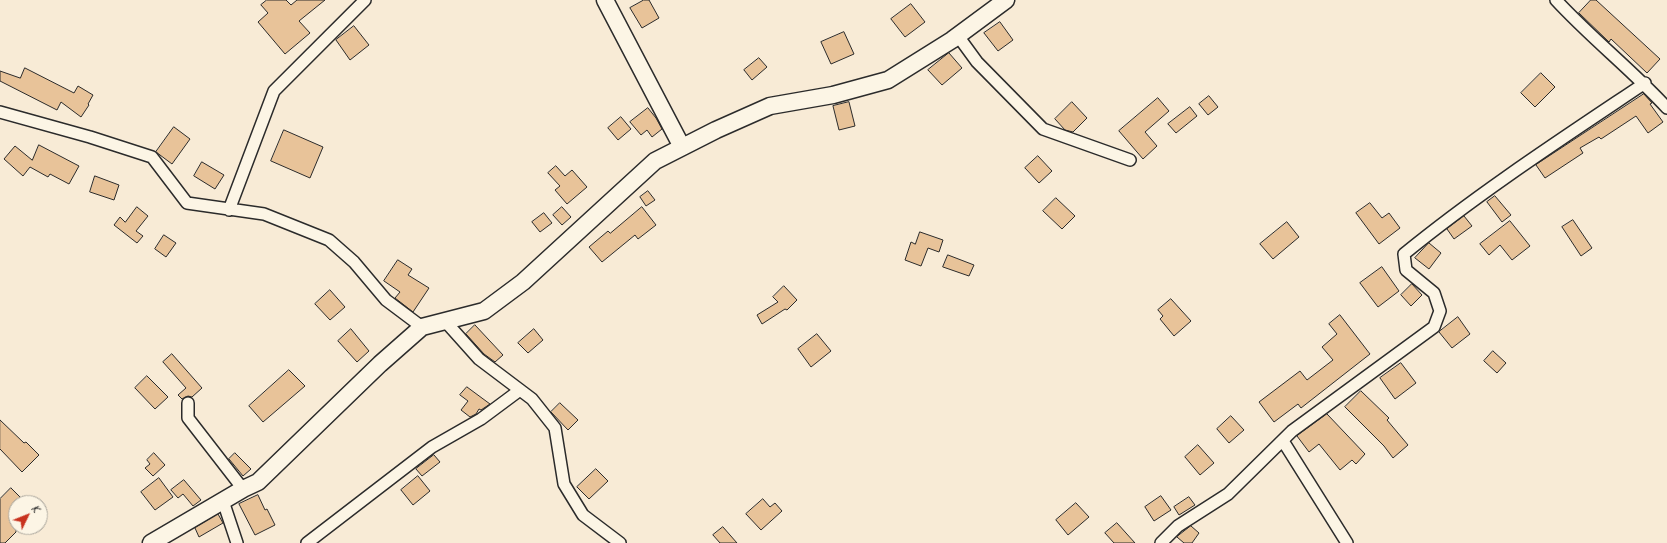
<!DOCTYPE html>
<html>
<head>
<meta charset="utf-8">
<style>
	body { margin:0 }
	#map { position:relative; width:1667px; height:543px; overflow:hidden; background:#f8ebd6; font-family:Caveat,sans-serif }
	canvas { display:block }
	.north { position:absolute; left:8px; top:495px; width:40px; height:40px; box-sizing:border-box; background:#fcf5e5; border:1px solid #a8a49b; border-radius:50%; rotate:47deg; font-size:11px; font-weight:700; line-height:16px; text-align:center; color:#2b2b2b }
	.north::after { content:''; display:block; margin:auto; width:14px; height:18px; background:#c8321e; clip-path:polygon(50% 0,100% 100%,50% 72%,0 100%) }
</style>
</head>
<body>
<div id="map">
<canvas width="1667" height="543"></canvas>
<div class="north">K</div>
</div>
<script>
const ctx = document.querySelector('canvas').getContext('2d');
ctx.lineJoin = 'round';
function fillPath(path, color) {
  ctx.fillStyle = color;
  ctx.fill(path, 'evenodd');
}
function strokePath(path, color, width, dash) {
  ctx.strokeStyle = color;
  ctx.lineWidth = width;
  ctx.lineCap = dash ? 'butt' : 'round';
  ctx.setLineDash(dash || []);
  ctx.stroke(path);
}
const building = new Path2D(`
	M267,0h19l5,5 6,-5h28l-26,21 11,12 -25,21 -27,-32 10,-9 -7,-8z
	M644,0h5l10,18 -17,10 -12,-20z
	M1591,0h5l64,59 -13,14 -36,-34 -2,3 -30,-29z
	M911,4l14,18 -20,15 -14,-18z
	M1000,22l13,18 -15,11 -14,-18z
	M354,26l15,19 -19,15 -14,-20z
	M844,32l10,22 -23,10 -10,-22z
	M949,53l13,15 -20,17 -14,-15z
	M759,58l8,9 -15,13 -8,-10z
	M25,68l49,25 4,-7 15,9 -5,9 1,1 -8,12 -20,-15 -4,8 -57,-29v-10l20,7z
	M1541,73l14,14 -20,20 -14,-14z
	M1644,94l8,9 -2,1 13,18 -15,11 -12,-17 -35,23 -2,-2 -19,11 3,5 -38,25 -9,-13z
	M1209,96l9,11 -10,8 -9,-11z
	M1158,98l11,13 -24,21 12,14 -14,13 -24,-28z
	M849,102l6,24 -16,4 -6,-24z
	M1072,102l15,16 -14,14 -8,-2 -10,-11z
	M1190,107l7,9 -21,17 -8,-9z
	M648,108l8,10 6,11 -10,8 -5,-7 -6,5 -11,-13z
	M621,117l10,12 -13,11 -10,-12z
	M174,127l16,12 -18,25 -16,-12z
	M284,130l39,17 -13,31 -39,-17z
	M39,145l40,21 -10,18 -19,-10 -2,3 -18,-10 -7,9 -19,-17 11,-13 17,14z
	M1038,156l14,15 -13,12 -14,-15z
	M202,162l22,13 -9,14 -21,-13z
	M556,166l9,10 7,-6 15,17 -20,17 -12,-14 5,-4 -12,-13z
	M95,176l24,9 -5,15 -24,-8z
	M648,191l7,9 -9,6 -6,-9z
	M1495,196l16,19 -9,7 -15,-20z
	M1056,198l19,18 -13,13 -19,-18z
	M1370,203l12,15 7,-5 11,15 -21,16 -23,-31z
	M137,207l11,9 -12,15 7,5 -6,7 -23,-18 6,-8 5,5z
	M562,207l9,10 -9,8 -9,-10z
	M642,207l14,18 -18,14 -3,-4 -33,27 -13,-15 19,-16 2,2z
	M544,213l8,10 -12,9 -8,-10z
	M1464,216l8,10 -18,13 -7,-10z
	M1573,220l19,28 -11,8 -19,-29z
	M1510,221l20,25 -18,14 -12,-15 -11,10 -9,-11z
	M1287,222l12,15 -26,22 -13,-15z
	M920,232l23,8 -4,12 -11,-4 -7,18 -16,-6 6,-18 4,2z
	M164,235l12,8 -10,14 -11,-8z
	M1429,243l12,10 -12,16 -14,-11z
	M948,255l26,10 -5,11 -26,-9z
	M398,260l14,9 -4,6 21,13 -16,24 -18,-14 5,-6 -16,-11z
	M1382,267l17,24 -21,16 -18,-24z
	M1412,284l10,11 -11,11 -10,-11z
	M784,286l13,14 -10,10 -2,-1 -23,15 -5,-9 21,-13 -5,-5z
	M330,290l15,17 -15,13 -15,-16z
	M1171,299l20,22 -17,15 -14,-17 3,-3 -5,-6z
	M1340,315l30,39 -69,54 -3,-4 -24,18 -15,-20 41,-31 7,9 26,-20 -11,-13 15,-13 -8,-10z
	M1458,317l12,17 -18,14 -13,-16z
	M475,325l28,30 -8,7 -11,-8 -18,-20z
	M351,329l18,22 -12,11 -19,-21z
	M534,329l9,11 -15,13 -10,-10z
	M817,334l14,17 -20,16 -13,-18z
	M1493,351l13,12 -9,10 -13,-12z
	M172,354l30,34 -10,9 -4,-1 -6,3 -4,-4 8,-7 -23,-26z
	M1401,363l15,20 -21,16 -15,-21z
	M289,370l16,16 -42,36 -14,-16z
	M147,376l21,21 -13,12 -20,-21z
	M467,387l23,17 -9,6 -2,-1 -3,5 -6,3 -9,-7 7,-9 -8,-6z
	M1361,391l28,27 -2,2 21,25 -15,13 -9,-12 -39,-39z
	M560,403l18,17 -10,10 -17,-18z
	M1327,414l38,40 -9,10 -4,-4 -12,10 -21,-26 -10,8 -12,-16z
	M1231,416l13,14 -15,13 -12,-14z
	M0,420l24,23 2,-1 13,13 -17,17 -22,-23z
	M1198,445l16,18 -14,12 -15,-18z
	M154,453l11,12 -12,11 -8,-8 5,-4 -3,-4z
	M235,453l16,16 -8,7 -14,-17z
	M434,455l6,7 -18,14 -6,-7z
	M596,469l12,12 -19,18 -12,-12z
	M418,476l12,15 -17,14 -12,-15z
	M159,478l14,19 -18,13 -14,-18z
	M184,480l17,20 -8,6 -10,-12 -5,4 -7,-8z
	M11,488l15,15h-10v29l-11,11h-5v-44z
	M258,495l7,15 2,-1 8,16 -20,10 -16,-31z
	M1161,496l10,14 -17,11 -9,-14z
	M1189,497l6,8 -16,10 -5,-8z
	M763,499l7,8 5,-4 7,8 -21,19 -15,-16z
	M1076,503l13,14 -21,18 -12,-15z
	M218,514l5,9 -24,14 -4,-9z
	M1117,523l18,20h-21l-9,-10z
	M1191,526l8,7 -7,10h-8l-7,-6z
	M723,527l14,16h-17l-7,-8z`);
const street = new Path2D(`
	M1556,0c35,38 76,70 111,108
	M958,36l19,26 66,67 87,31
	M0,112l90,25 62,20 35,46 77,11 65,26 25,22 32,38 36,27
	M229,210l45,-119 91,-91
	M445,321l34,38 53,40 23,29 9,56 19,31 37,28
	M188,403v15l55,71
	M1283,441l64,102
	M223,501l14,42
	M307,543l125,-96 49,-28 39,-29
	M1161,543l17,-17 50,-32 64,-63 142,-104 6,-16 -6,-18 -28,-23 -2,-16c76,-62 159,-116 241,-171`);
const secondary = new Path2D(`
	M605,0l77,147
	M151,543l92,-54 15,-7 122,-118 42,-37 62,-16 39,-29 132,-121 61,-31 54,-24 63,-11 55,-15 64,-40 54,-40`);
fillPath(building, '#e8c399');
strokePath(building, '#2b2b2b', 1);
strokePath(street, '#2b2b2b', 14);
strokePath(secondary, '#2b2b2b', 19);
strokePath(street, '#fcf5e5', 11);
strokePath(secondary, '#fcf5e5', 16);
</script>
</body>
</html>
